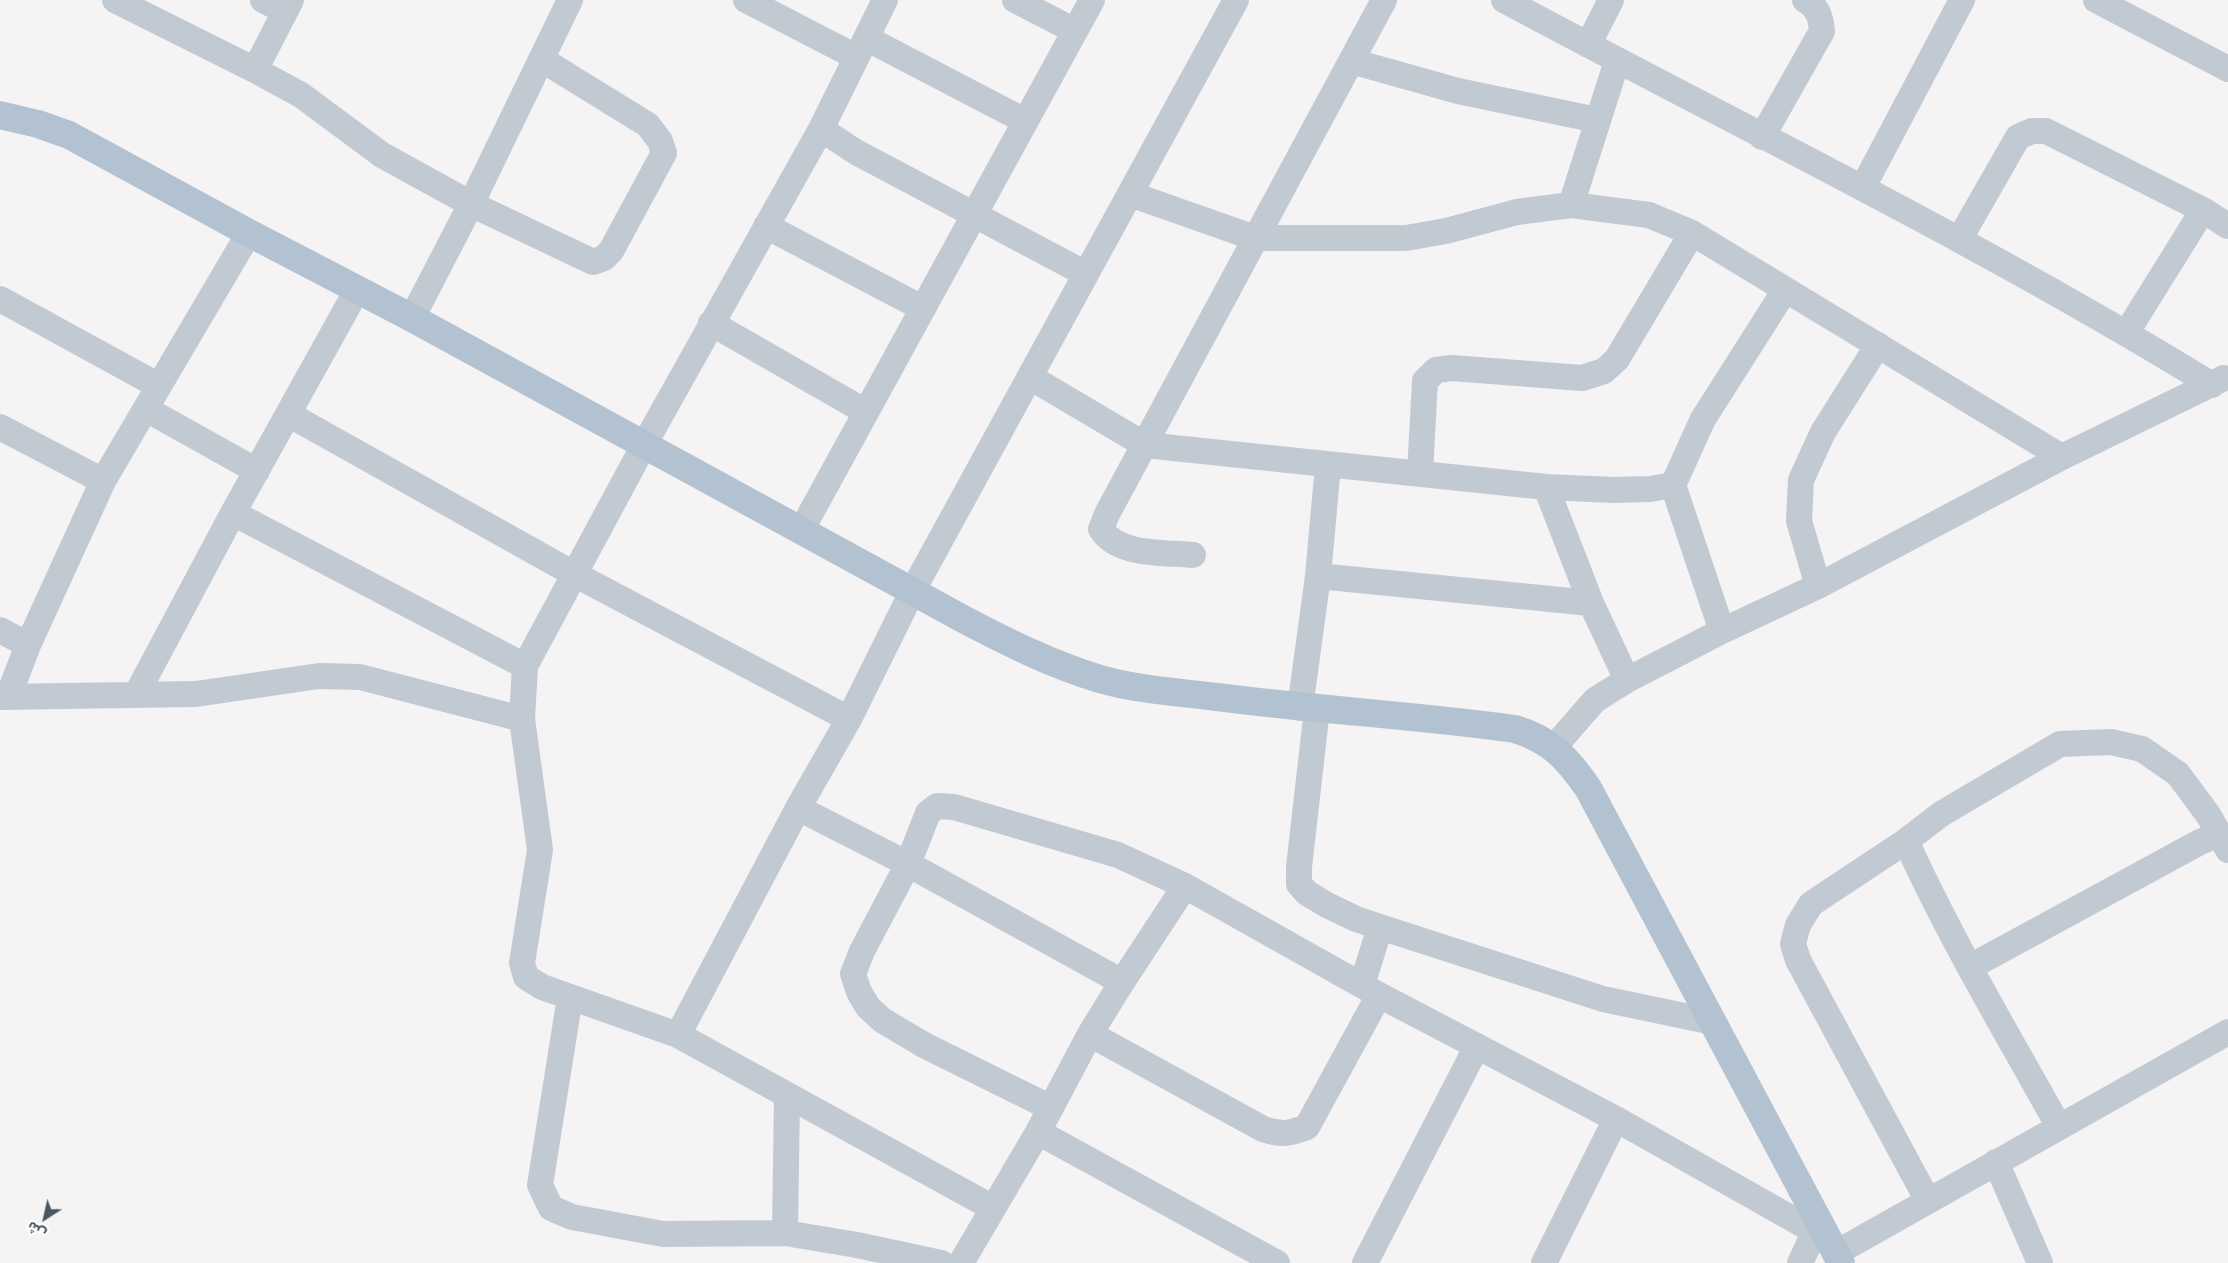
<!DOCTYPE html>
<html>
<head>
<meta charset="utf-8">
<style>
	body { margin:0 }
	#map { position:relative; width:2228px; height:1263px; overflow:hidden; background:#f5f3f3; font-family:"Work Sans","Noto Sans Arabic",sans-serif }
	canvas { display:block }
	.north { position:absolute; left:20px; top:1193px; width:50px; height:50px; -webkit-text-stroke:4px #fff; paint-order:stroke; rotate:215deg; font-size:14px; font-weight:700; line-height:20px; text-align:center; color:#4a5661 }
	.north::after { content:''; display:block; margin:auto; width:18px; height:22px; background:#4a5661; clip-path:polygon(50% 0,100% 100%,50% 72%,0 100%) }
</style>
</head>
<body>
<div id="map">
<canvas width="2228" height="1263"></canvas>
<div class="north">ش</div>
</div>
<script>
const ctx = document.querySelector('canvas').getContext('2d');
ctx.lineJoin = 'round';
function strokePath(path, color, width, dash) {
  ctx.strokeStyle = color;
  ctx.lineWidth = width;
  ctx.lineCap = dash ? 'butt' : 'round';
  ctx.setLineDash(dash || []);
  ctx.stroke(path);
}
const minor = new Path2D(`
	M115,0l140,70 46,25 81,60 89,49 122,58 11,-4 7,-7 53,-98 -4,-12 -12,-16 -107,-66
	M263,0l22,11
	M746,0l110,57
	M885,0l-64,129 -177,316 -119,221 -3,53 18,131 -18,113 4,14 16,10 136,48 315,173
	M1015,0l60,31
	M1504,0c237,127 479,244 708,385
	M2096,0l132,69
	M866,38l159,83
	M1588,45l23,-45
	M1351,61l107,30 139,29
	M255,70l36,-70
	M821,129l35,23 230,122
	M1762,137l60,-106c-1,-13 -4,-24 -17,-31
	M1863,187l99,-187
	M1130,194l125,44h151l40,-7 71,-19 54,-7 78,10 43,18 370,224
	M1571,205l46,-144
	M766,226l156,82
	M1959,240l59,-103 14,-6h14l157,79 25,16
	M0,299l159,87
	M412,318l59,-114 99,-204
	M711,323l155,89
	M2127,332l76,-122
	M1030,377l115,68 401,42 68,3 36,-1 23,-4
	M146,409l111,62
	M288,414l286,160 275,145
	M0,427l103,54
	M1420,473l5,-92 11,-11 16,-2 130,10 22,-7 13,-12 75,-126
	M1546,487l45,116 36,77
	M233,513l292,153
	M802,529l290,-529
	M1193,555c-29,-3 -75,1 -92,-26l6,-15 277,-514
	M1318,576l273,27
	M1818,586l-19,-65 2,-41 22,-48 55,-87
	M0,630l28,15
	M1722,631l-49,-146 30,-66 82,-129
	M136,695l97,-182 124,-223
	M0,697l196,-3 123,-18 41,1 162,42
	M8,697l20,-52 75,-164 146,-248
	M1300,708l18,-132 10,-111
	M1317,709l-18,158v17l8,9 20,12 29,14 24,8 223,72 110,23
	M1554,747l41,-47 32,-20 95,-49 96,-45 244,-129 162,-79
	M798,808l110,56 214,118
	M1906,841c45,99 101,192 153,286
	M1970,967l230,-125 19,-8
	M1362,985l18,-58
	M570,997l-30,188 11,23 21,9 91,17 122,-1 72,12 84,18
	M1090,1034l173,95c19,6 25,5 44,-2l72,-132
	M678,1035l120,-227 51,-89 63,-127 324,-592
	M1051,1108l-127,-63 -42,-25 -14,-13 -9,-15 -6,-18 9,-23 46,-87 20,-51 9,-7 17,1 164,48 67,31 194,109 237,124 212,120
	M1038,1132l239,131
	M1996,1162l44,101
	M1928,1201l-130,-241 -5,-16 5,-19 13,-21 95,-63 35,-27 119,-70 51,-2 31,7 36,25 31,42 19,34
	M785,1233l2,-137
	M1836,1253l392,-221
	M961,1263l77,-131 52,-98 32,-52 63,-96
	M1365,1263l112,-217
	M1544,1263l72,-144
	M1800,1263l15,-32`);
const major = new Path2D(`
	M0,115l38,9 31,11 180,98 163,85 553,302c44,23 88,45 135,59 38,11 78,13 117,18 99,13 199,18 298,32 36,11 52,29 73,59l253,475`);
strokePath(minor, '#c1cad2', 26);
strokePath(major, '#b3c2d1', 28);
</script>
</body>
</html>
